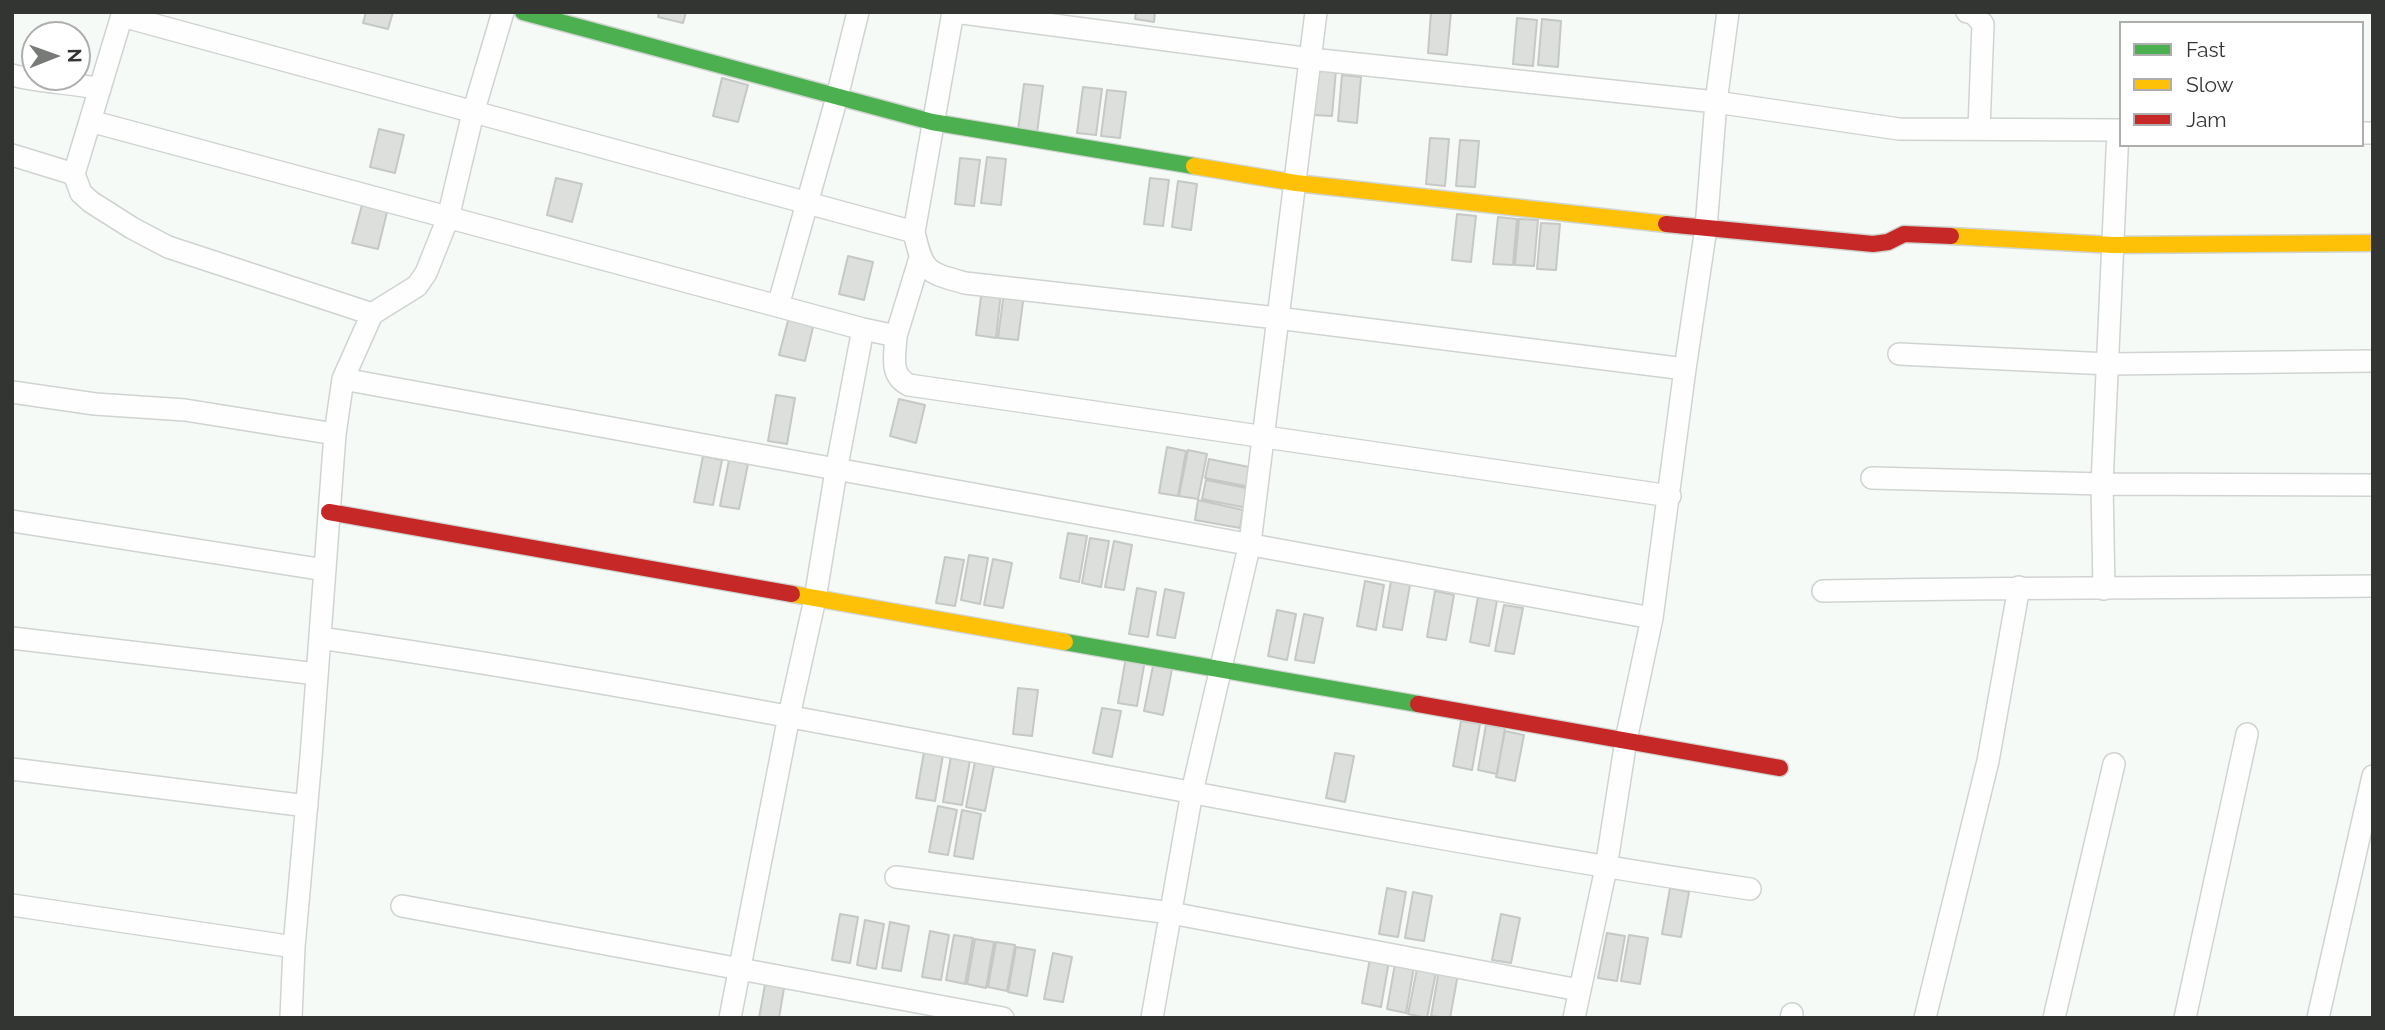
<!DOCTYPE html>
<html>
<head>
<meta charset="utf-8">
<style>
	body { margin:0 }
	#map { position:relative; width:2385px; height:1030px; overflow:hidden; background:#f6faf6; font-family:Raleway,sans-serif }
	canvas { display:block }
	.frame { position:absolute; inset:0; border:14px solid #323532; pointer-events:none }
	.legend { position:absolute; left:2119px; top:21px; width:245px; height:126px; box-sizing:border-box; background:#fff; border:2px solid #adaead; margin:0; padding:9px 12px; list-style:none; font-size:21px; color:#323532 }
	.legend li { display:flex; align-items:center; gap:14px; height:35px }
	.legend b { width:35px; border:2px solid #adaead }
	.north { position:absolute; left:21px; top:21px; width:70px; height:70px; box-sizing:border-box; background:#fff; border:2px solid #adaead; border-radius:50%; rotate:89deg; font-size:19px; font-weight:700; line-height:28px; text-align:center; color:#323532 }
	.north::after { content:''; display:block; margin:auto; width:24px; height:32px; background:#777a77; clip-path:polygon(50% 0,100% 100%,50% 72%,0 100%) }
</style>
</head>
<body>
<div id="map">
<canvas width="2385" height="1030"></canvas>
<div class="frame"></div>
<ul class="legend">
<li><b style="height:9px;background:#4caf50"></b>Fast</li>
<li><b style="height:9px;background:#ffc107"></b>Slow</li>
<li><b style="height:9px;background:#c62828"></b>Jam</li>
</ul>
<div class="north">N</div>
</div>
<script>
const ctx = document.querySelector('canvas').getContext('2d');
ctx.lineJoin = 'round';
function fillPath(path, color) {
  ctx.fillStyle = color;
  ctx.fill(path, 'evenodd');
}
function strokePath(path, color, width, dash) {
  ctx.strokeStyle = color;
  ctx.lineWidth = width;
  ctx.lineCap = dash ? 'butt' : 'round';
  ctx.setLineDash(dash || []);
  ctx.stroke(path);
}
const building = new Path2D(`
	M366,12h27l-5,17 -25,-6z
	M659,12h27l-3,11 -25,-6z
	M1136,12h19l-1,10 -19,-3z
	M1431,12h20l-4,43 -19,-2z
	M1517,18l20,2 -4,46 -20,-2z
	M1542,19l19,2 -3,46 -20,-2z
	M1317,69l19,1 -4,46 -19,-1z
	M1342,75l19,2 -4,46 -19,-2z
	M722,78l26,7 -10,37 -25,-6z
	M1024,84l19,2 -6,47 -19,-3z
	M1083,87l19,2 -6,46 -19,-2z
	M1107,90l19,2 -6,46 -19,-2z
	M379,129l25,6 -9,38 -25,-6z
	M1430,138l19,1 -4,47 -19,-2z
	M1460,140l19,1 -4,46 -19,-1z
	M987,157l19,2 -5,46 -20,-2z
	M960,158l20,2 -6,46 -19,-2z
	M556,178l26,6 -10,38 -25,-7z
	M1150,178l19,2 -6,46 -19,-2z
	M1178,181l19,3 -6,46 -19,-3z
	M362,205l25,7 -9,37 -26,-6z
	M1457,214l19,2 -5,46 -19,-2z
	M1498,217l19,2 -4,46 -20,-1z
	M1519,219l19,1 -4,46 -19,-1z
	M1541,223l19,1 -4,46 -19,-1z
	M848,256l25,6 -9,38 -25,-6z
	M982,289l19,3 -5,46 -20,-3z
	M1004,292l20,2 -6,46 -20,-2z
	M789,317l25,6 -9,38 -26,-6z
	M776,395l19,3 -8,46 -19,-3z
	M899,399l26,6 -9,38 -26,-7z
	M1167,447l19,4 -8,45 -19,-3z
	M1188,450l19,4 -9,45 -19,-3z
	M703,456l19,4 -9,45 -19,-3z
	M1209,459l45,9 -4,19 -45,-9z
	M729,460l19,4 -9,45 -19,-3z
	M1206,480l45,9 -4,19 -45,-9z
	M1198,500l45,10 -3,18 -45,-8z
	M1068,533l19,3 -8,46 -19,-4z
	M1090,538l19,3 -8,46 -19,-4z
	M1114,541l18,4 -8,45 -19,-3z
	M969,555l19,3 -8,46 -19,-4z
	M945,557l19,3 -9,46 -19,-3z
	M993,559l19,4 -9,45 -19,-3z
	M1365,581l19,4 -8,45 -19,-4z
	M1391,581l19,4 -8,45 -19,-3z
	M1137,588l19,4 -8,45 -19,-3z
	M1165,589l19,4 -9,45 -18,-3z
	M1435,591l19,4 -8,45 -19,-3z
	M1478,597l19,3 -8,46 -19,-4z
	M1504,605l19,3 -9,46 -19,-3z
	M1277,610l19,4 -9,46 -19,-4z
	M1304,614l19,4 -9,45 -19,-3z
	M1126,657l19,3 -8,46 -19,-3z
	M1153,666l19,3 -9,46 -19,-4z
	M1018,688l20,2 -6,46 -19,-2z
	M1102,708l19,3 -9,46 -19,-4z
	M1461,721l19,3 -8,46 -19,-4z
	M1486,725l19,3 -8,46 -19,-4z
	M1505,731l19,4 -9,46 -19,-4z
	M924,752l19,3 -8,46 -19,-3z
	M1335,753l19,3 -9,46 -19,-4z
	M951,756l19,4 -8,45 -19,-3z
	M975,762l19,3 -9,46 -19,-4z
	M938,806l19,4 -9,45 -19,-3z
	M962,810l19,4 -8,45 -19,-3z
	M1387,888l19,4 -8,45 -19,-3z
	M1670,888l19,4 -8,45 -19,-3z
	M1413,892l19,4 -8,45 -19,-3z
	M840,914l18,3 -8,46 -18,-3z
	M1501,914l19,4 -9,45 -19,-3z
	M865,920l19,4 -8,45 -19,-4z
	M890,922l19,4 -8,45 -19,-3z
	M930,931l19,4 -8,45 -19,-3z
	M1607,933l18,3 -8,45 -19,-3z
	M954,935l19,3 -8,46 -19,-4z
	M1629,935l19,3 -8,46 -19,-3z
	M975,939l19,3 -8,46 -19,-4z
	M996,942l19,3 -8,46 -19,-4z
	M1016,947l19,3 -8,46 -19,-4z
	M1053,953l19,4 -9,45 -19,-3z
	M1370,958l19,3 -8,46 -19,-4z
	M1395,964l19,3 -8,46 -19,-4z
	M1417,969l19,3 -9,46 -19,-4z
	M1439,970l19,4 -8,44 -19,-2z
	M766,979l19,3 -6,36h-20z`);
const street = new Path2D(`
	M123,12l-49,162 7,19 10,9 41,26 36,19 204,67
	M953,12l-39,220c9,40 12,40 51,51l312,35 408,51
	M955,12l356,47 405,43 183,27 222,1
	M1967,12l6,1 10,11 -4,105
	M122,16l792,216
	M12,75c29,8 58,7 88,14
	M90,121l773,208 33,7 24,-78
	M2362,133h11
	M12,155l62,19
	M778,306l59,-209 21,-85
	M896,336c-1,20 -7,39 13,49l761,111
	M1899,354l210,10 264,-3
	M343,379l1309,239
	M12,392l83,12 90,6 150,24
	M1872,478l230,6 271,1
	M12,521l313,49
	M2104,589l-2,-105 16,-354
	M1823,591c183,-4 366,-3 550,-5
	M12,638l305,36
	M320,638c479,69 951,180 1430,251
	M12,769l295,37
	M896,877l275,36 408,77
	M12,905l282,42
	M402,906l601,112
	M291,1018l3,-71 17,-190 24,-323 8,-55 29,-65 45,-28 9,-13 22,-55 25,-105 30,-101
	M730,1018l59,-302 26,-117 21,-128 27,-142
	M1152,1018l40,-226 58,-249 66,-531
	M1574,1018l32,-150 20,-128 26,-122 33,-249 21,-141 10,-126 12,-90
	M1791,1018l1,-4
	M1925,1018l63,-257 31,-174
	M2054,1018l60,-254
	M2185,1018l62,-284
	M2318,1018l55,-242`);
const fast = new Path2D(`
	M523,12l409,110 262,44
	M1065,642l353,62`);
const slow = new Path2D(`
	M1194,166l102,17 370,41
	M1951,236l162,9 260,-2
	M792,594l273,48`);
const jam = new Path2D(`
	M1666,224l207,20 15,-2 16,-8 47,2
	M329,512l463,82
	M1418,704l362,64`);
fillPath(building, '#dcdfdc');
strokePath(building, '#c6c8c5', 2);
strokePath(street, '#d0d4d0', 24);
strokePath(fast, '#d0d4d0', 19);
strokePath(slow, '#d0d4d0', 19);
strokePath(jam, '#d0d4d0', 19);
strokePath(street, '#fefefe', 21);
strokePath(fast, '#4caf50', 16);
strokePath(slow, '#ffc107', 16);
strokePath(jam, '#c62828', 16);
</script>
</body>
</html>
